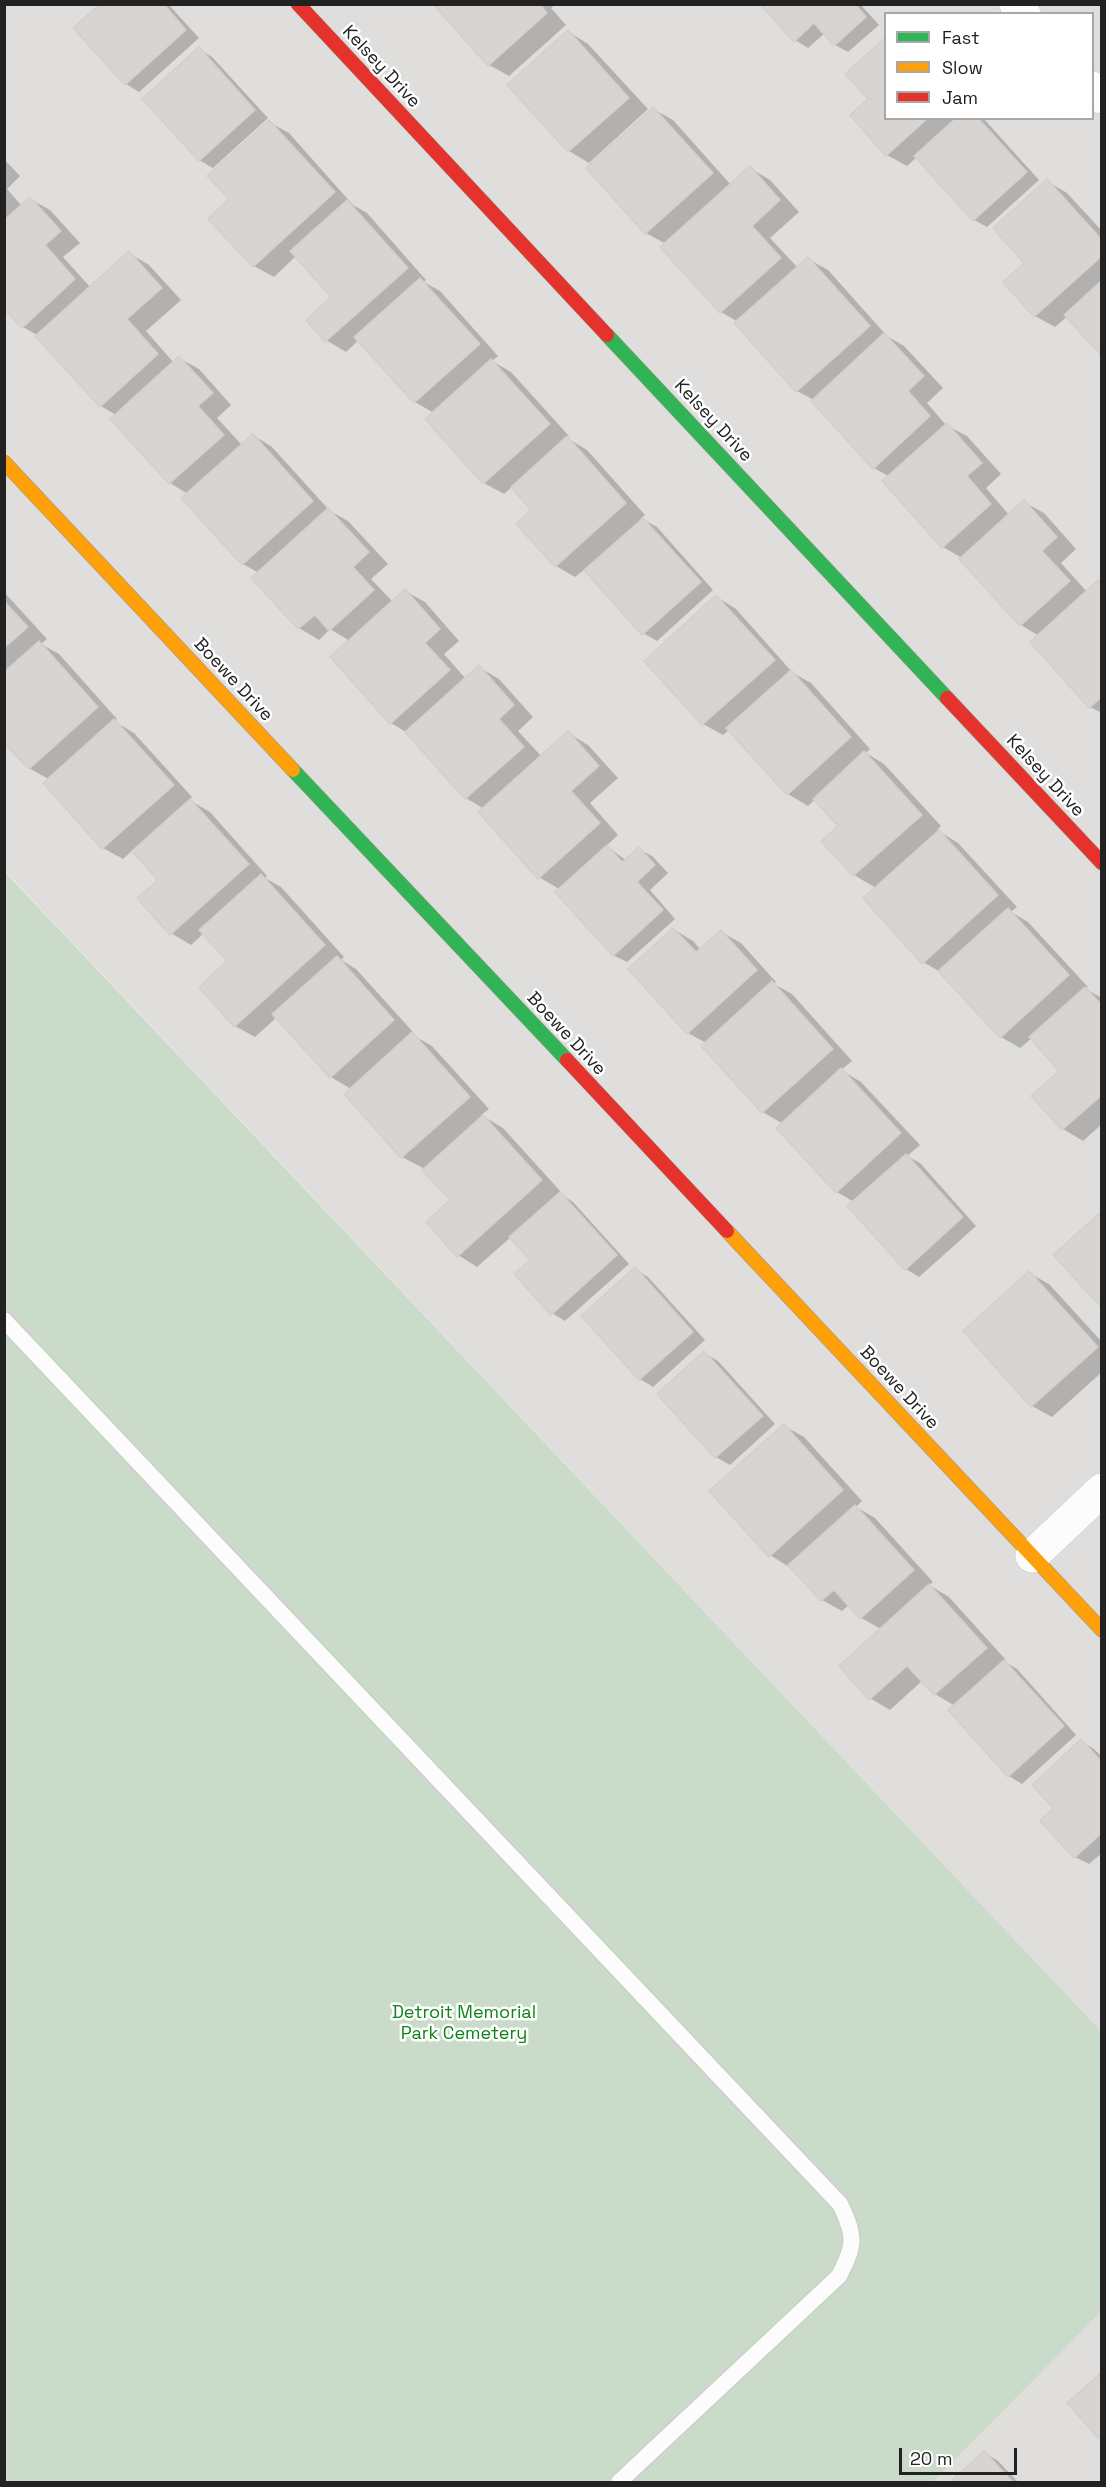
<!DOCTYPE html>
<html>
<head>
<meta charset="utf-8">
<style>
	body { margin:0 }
	#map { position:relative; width:1106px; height:2487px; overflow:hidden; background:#f0eeeb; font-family:"Space Grotesk",sans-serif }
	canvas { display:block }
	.frame { position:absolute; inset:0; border:6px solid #222; pointer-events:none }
	.legend { position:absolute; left:884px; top:12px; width:210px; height:108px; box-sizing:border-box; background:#fff; border:2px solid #a7a7a7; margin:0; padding:8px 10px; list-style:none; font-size:18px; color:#222 }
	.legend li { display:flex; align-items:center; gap:12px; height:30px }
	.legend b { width:30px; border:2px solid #a7a7a7 }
	.scale { position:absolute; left:899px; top:2448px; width:118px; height:27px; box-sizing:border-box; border:3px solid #222; border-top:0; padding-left:8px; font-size:18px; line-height:21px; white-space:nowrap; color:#222; -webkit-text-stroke:4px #fff; paint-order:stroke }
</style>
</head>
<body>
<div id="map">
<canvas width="1106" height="2487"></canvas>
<div class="frame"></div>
<ul class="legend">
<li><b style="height:8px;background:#30b455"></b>Fast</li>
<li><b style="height:8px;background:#ff9f0a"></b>Slow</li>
<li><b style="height:8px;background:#e5322d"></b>Jam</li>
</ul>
<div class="scale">20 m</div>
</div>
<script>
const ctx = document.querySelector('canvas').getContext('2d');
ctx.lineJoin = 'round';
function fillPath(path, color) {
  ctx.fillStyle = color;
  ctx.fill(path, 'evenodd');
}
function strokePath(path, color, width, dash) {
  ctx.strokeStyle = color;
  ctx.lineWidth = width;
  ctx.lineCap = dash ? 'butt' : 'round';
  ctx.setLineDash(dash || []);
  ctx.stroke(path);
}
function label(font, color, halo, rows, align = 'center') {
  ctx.font = font + ' "Space Grotesk",sans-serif';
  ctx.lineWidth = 5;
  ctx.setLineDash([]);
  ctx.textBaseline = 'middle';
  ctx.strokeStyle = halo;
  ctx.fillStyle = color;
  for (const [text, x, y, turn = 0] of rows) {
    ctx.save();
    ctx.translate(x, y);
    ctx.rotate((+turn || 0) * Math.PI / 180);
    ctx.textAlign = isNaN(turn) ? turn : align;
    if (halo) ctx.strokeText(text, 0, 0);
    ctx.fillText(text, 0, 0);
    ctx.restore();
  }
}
const residential = new Path2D(`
	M5,5h1096v2026l-1096,-1160zM886,14h206v104h-206z
	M1101,2312v170h-168z`);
const cemetery = new Path2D(`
	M4,871l1097,1160v281l-168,170h-928z`);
const shadow = new Path2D(`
	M102,4h66l31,34 -60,54 -13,-8z
	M435,4h121l-5,4 15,17 -57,51 -20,-11z
	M762,4h98l19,21 -31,27 -13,-7 -10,-12 -17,15 -13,-8z
	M569,32l19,12 60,65 -59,54 -20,-12z
	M199,49l13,8 56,61 -55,50 -14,-8z
	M870,99l16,19h97l56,62 -52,47 -13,-7 -57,-63 -10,9 -20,-11z
	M653,109l20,11 58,65 19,-17 20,12 29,32 -29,26 28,30 10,-9 20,11 59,66 17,10 39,42 -16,15 19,22 21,11 34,38 -15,14 23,27 15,-13 20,11 32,36 -15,14 26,29 15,-9v130l-12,-6 -58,-65 7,-6 -18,-11 -59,-67 -19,-11 -53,-70 -16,-9 -60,-68 -17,-9 -59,-69 -17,-10 -55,-68 -20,-11 -58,-65z
	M269,122l20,11 64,72 14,8 59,67 -2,2 16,9 58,65 -6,5 19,11 58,64 -2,2 20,12 58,65 -4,3 16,9 56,63 -56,51 -14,-8 -58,-64 -10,8 -19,-11 -23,-56 -21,-23 -8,7 -20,-11 -57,-63 7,-7 -19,-11 -56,-62 -13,12 -20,-12 8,-42 -38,-42 -22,21 -20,-11 -23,-67z
	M4,159l16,17 -13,13 15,17 8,-7 20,11 30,33 -17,14 28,31 38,-35 20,12 32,35 -35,31 28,32 5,-5 20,11 32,36 -14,13 25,27 11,-10 19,12 58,64 18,10 40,43 -17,15 22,23 12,-11 20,11 34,39 -15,13 22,25 13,-12 20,12 34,38 -15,14 24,26 26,-24 20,12 30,33 -28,25 28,32 -12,11 20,14 13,-11 13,7 16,17 -18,17 25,29 -48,43 -14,-7 -54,-66 -20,-12 -55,-68 -18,-11 -60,-66 -15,-9 -41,-82 -20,-12 -11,11 -20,-12 -46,-50 6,-5 -16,-9 -55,-70 -18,-11 -54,-68 -15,-9 -64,-71 -14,-8 -19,-20z
	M1047,181l20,12 35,38v122l-34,-37 -13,11 -20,-11 -8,-53z
	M4,592l43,47 -6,5 18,10 58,65 -3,2 20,12 58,64 -3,3 21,12 57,64 -2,2 16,9 63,70 -3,3 15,9 57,63 -2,2 21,12 57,63 -8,6 22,13 58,64 -2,1 14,9 56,62 -64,57 -13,-8 -20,-53 -21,-23 -34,30 -19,-12 -6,-55 -29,-32 -21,-11 -56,-63 5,-5 -20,-12 -54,-60 -22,20 -20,-11 -5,-65 -26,-28 -13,12 -20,-12 -11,-53 -27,-30 -10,9 -20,-11 -58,-64 5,-4 -21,-12 -25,-28z
	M717,597l19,12 57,64 18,10 59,66 -4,4 18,11 57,62 -4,4 21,13 59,64 -6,5 17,10 60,65 -2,2 16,9v126l-19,17 -20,-12 -2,-58 -29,-33 -12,10 -19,-11 -57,-63 -21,-12 -47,-74 -22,-13 -30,-34 16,-15 -25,-27 -7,7 -20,-12 -58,-65 -7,6 -20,-11 -57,-63z
	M673,929l20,12 8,9 20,-18 20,11 35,39 -2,2 18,10 60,67 -11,9 20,12 59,63 -13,11 13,7 56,63 -57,51 -13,-8 -52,-67 -17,-10 -54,-68 -20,-12 -57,-69 -18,-10z
	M635,1269l13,8 57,63 -52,47 -13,-8z
	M1029,1273l20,11 53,58v30l-50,45 -20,-11z
	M704,1353l14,8 57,63 -45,41 -14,-8 -57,-63z
	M784,1426l20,11 58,64 -6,6 19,11 58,64 -4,3 20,12 57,63 -2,1 13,8 59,66 -54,49 -13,-8 -54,-70 -20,-12 -12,-14 -33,30 -20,-12 11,-69 -20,-11 -12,-13 -7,6 -20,-11 -31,-35 -2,2 -19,-12z
	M1081,1741l13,8 8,8v96l-13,11 -14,-7 -20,-49z
	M985,2453l13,8 20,21h-66z`);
const building = new Path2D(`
	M100,4h64l22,26 -61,55 -52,-57z
	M433,4h107l7,9 -59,53z
	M760,4h95l11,13 -32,29 -20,-23 -20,19z
	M568,30l61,68 -61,54 -61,-67z
	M886,37v81h42l-42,38 -36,-41 18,-16 -23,-25z
	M199,47l56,63 -56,51 -57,-62z
	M653,107l60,66 -68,61 -59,-66z
	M956,118h22l49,54 -54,49 -59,-65z
	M269,120l66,72 -82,75 -45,-48 21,-20 -22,-23z
	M750,166l30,34 -28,26 29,32 -61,55 -60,-66z
	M1047,179l55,61v16l-68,61 -31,-35 21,-19 -31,-35z
	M30,197l31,34 -16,14 30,34 -53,49 -18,-19v-89z
	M347,200l61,68 -83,74 -19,-22 25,-23 -41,-46z
	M129,251l33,37 -35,31 31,35 -58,53 -65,-71z
	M808,257l62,69 -74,66 -62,-69z
	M420,278l60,66 -66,59 -60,-66z
	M1102,280v72l-2,2 -36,-39z
	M884,333l40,43 -16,15 22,25 -57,53 -62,-68z
	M179,356l34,37 -15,13 26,29 -55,49 -59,-65z
	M491,359l59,65 -67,60 -58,-65z
	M947,423l35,40 -15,13 24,28 -49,44 -60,-67z
	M253,434l60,67 -71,64 -61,-67z
	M567,436l59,67 -71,64 -39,-43 15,-14 -20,-23z
	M1024,500l33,37 -15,14 28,30 -50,45 -61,-67z
	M328,508l41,44 -16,15 21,23 -45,41 -14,-16 -17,14 -47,-51z
	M643,518l58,64 -59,53 -58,-65z
	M1098,580l4,3v114l-13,11 -59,-66z
	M405,589l35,40 -15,14 25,27 -60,54 -60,-67z
	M716,595l59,65 -73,65 -58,-64z
	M4,601l24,26 -24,21z
	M39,641l59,66 -69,62 -25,-26v-71z
	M479,665l35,40 -15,14 25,28 -59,52 -60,-67z
	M791,670l60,67 -64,58 -61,-67z
	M114,719l60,66 -72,64 -59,-66z
	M568,731l31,35 -28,25 29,32 -62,56 -60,-67z
	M864,751l58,64 -69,61 -32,-35 17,-15 -25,-27z
	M190,799l59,65 -79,71 -33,-37 21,-18 -26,-29z
	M939,830l59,65 -76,69 -59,-66z
	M607,845l15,17 17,-15 16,18 -18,17 26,28 -50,46 -58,-64z
	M261,874l64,71 -91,82 -35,-40 28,-26 -28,-31z
	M1008,908l61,67 -69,63 -62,-67z
	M673,928l23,24 25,-22 36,40 -70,64 -59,-65z
	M337,956l57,64 -64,58 -58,-64z
	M772,981l61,68 -71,64 -61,-67z
	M1085,987l17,18v90l-40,35 -31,-34 28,-25 -30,-34z
	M412,1032l58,65 -69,61 -57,-64z
	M841,1068l60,65 -65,60 -60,-65z
	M483,1115l59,65 -85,77 -31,-35 24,-22 -28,-30z
	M906,1154l57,63 -58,53 -58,-64z
	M560,1192l57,63 -66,60 -37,-41 16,-14 -21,-23z
	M1102,1211v97l-49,-53z
	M635,1267l58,65 -54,48 -58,-64z
	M1029,1271l69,76 -67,60 -68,-76z
	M704,1351l59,65 -48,42 -58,-64z
	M784,1424l59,66 -74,67 -60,-66z
	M855,1505l59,65 -54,49 -26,-29 -13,11 -33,-36z
	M929,1584l58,64 -53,47 -27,-29 -38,34 -30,-34z
	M1004,1660l60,66 -56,51 -60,-67z
	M1081,1739l21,23v71l-28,25 -34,-37 13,-13 -21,-23z
	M1101,2373l1,64 -3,2 -32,-36z
	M984,2451l29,31h-63z`);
const lane = new Path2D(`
	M4,1320l836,884c16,33 15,41 -1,72l-220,206`);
const street = new Path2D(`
	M1016,4l8,10
	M1092,88l10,9
	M1032,1556l70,-66`);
const fast = new Path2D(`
	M607,335l340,363
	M293,770l274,290`);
const slow = new Path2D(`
	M4,462l289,308
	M727,1231l375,399`);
const jam = new Path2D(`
	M298,4l309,331
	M947,698l155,165
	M567,1060l160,171`);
const streetNames = [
	["Kelsey Drive",381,67,47],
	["Kelsey Drive",713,421,47],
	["Boewe Drive",233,680,47],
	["Kelsey Drive",1045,776,47],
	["Boewe Drive",566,1034,47],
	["Boewe Drive",899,1388,47]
];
const parkNames = [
	["Detroit Memorial",464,2013],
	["Park Cemetery",464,2034]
];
fillPath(residential, '#dfdedc');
fillPath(cemetery, '#cadbca');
fillPath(shadow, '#0003');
fillPath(building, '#d7d4d2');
strokePath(building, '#d3d0cc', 1.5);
strokePath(lane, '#c9c8c7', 18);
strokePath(street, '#c9c8c7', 34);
strokePath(fast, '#999a82', 15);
strokePath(slow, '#999a82', 15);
strokePath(jam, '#999a82', 15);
strokePath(lane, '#fdfcfc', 16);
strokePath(street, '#fdfcfc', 33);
strokePath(fast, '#30b455', 14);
strokePath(slow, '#ff9f0a', 14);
strokePath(jam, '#e5322d', 14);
label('18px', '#222', '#fff', streetNames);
label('18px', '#0c8416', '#fff', parkNames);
</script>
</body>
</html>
